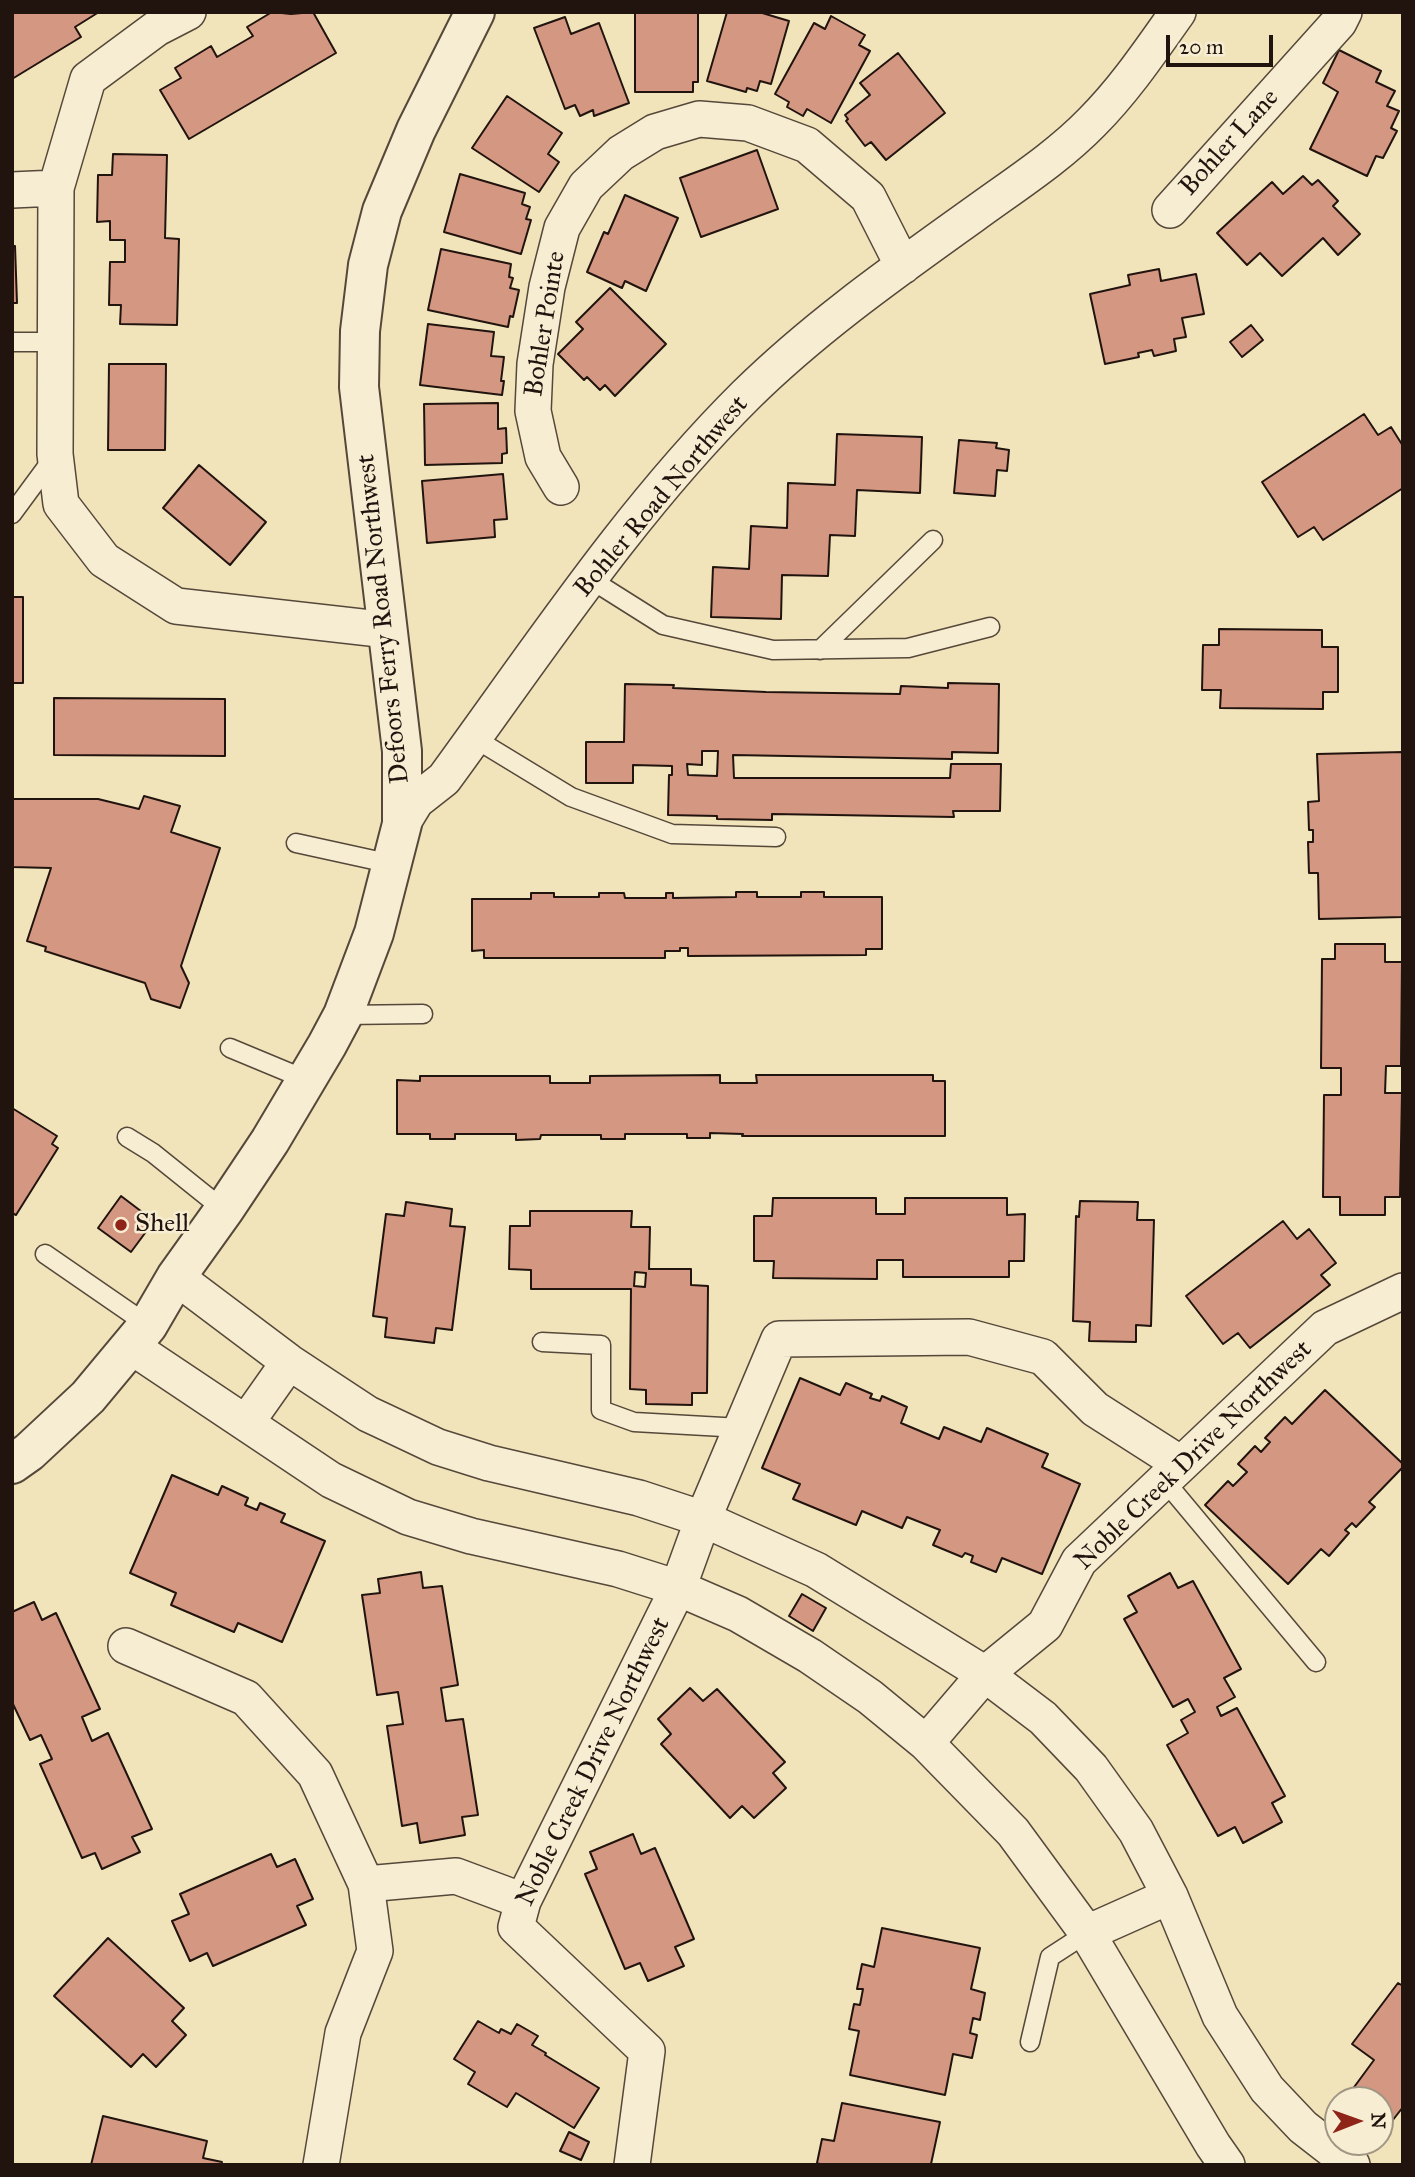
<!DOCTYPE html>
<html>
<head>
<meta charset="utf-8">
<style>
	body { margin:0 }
	#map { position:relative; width:1415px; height:2177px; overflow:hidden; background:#f1e3ba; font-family:"IM FELL Great Primer",serif }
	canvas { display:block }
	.frame { position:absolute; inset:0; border:14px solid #21140f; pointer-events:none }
	.north { position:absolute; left:1324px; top:2086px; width:70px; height:70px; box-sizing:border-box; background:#f6edd2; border:2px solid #a19684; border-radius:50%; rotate:89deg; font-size:19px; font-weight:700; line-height:28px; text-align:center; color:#21140f }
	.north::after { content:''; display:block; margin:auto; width:24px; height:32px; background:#8f2418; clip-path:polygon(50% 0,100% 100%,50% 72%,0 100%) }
	.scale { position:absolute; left:1166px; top:35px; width:107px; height:32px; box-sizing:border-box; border:4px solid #21140f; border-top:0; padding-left:9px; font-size:21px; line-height:24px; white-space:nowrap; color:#21140f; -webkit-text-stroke:5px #f6edd2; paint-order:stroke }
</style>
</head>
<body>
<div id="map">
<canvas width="1415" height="2177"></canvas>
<div class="frame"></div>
<div class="north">N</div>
<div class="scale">20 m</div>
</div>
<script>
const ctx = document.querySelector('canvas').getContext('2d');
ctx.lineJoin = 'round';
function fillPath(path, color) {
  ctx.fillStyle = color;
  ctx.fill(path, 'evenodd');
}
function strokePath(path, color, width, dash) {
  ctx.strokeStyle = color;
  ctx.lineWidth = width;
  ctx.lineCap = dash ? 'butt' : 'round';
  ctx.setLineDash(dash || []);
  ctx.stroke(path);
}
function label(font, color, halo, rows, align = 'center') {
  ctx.font = font + ' "IM FELL Great Primer",serif';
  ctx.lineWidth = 5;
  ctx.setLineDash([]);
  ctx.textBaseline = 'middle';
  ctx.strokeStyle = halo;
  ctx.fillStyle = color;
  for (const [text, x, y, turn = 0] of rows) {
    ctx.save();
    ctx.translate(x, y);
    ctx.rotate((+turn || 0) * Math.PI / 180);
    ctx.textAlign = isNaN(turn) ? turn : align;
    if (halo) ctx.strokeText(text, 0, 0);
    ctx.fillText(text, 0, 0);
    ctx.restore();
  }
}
const building = new Path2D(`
	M12,12h87l-24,15 6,10 -69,42z
	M272,12l19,2 22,-2 23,41 -147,86 -29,-49 21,-12 -6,-10 36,-22 6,11 36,-21 -6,-9z
	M635,12h63v70h-5v10h-58z
	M727,12h32l30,9 -18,63 -11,-3 -3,10 -10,-3 -1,4 -39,-11z
	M831,16l34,19 -6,10 11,6 -39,72 -24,-14 -4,7 -16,-9 2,-5 -14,-8 39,-71 11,6z
	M565,17l6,17 28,-11 30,80 -35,13 -1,-6 -13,6 -5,-11 -10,4 -31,-81z
	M1339,50l42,21 -5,11 19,9 -8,15 12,5 -8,17 6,3 -14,27 -7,-2 -9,20 -57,-27 28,-57 -15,-9z
	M898,53l47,60 -59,47 -15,-18 -6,4 -19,-25 2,-2 -3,-4 25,-20 -10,-12z
	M507,96l55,37 -14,21 11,8 -20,30 -67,-44z
	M757,150l21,59 -77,28 -21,-59z
	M113,154l54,1 -2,83 14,1 -2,86 -57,-1 1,-19h-12l1,-43h15v-22h-15v-19l-13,1 1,-47h14z
	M460,174l65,19 -3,11 8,3 -4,12 5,1 -10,34 -77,-22z
	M1303,176l9,9 6,-5 20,21 -5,5 27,28 -22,21 -15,-17 -41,38 -22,-23 -13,12 -30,-32 55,-51 11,12z
	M625,195l53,23 -32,73 -21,-10 -3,7 -35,-16 17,-40 4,2z
	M12,246h3l2,57h-5z
	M441,249l70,15 -2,13 4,1 -3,10 9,2 -6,27 -3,-1 -2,11 -80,-17z
	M1159,269l2,12 35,-7 8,40 -22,4 4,19 -12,2 2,12 -22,5 -2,-6 -14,3 1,4 -34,7 -15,-70 40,-9 -2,-10z
	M610,288l56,56 -51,52 -10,-11 -5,5 -13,-13 -3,3 -26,-26 25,-25 -7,-7z
	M428,324l66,8 -3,24 13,1 -3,24h3l-2,14 -82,-10z
	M1251,325l12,15 -21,17 -12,-15z
	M109,364h57l-1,86h-57z
	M498,403v26l8,-1 1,25 -5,1v9l-77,2 -1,-61z
	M1364,414l14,21 13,-8 12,19v42l-80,52 -9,-13 -16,10 -36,-55z
	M837,434l85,3 -2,56 -63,-3 -2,46 -25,-1 -2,41 -46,-1 -1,44 -70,-2 2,-50 36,2 2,-43 36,2 1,-45 47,2z
	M959,440l38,3 -1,5 13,2 -2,21 -10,-1 -2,26 -41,-3z
	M199,465l67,57 -36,43 -67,-57z
	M503,474l4,45 -13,1 1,17 -68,6 -5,-62z
	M12,597h11v86h-11z
	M1219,629l103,1v17h16v45h-15v17l-103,-1 1,-18h-19l1,-45h16z
	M948,683l51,1 -1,69 -46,-1v7l-219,-4 1,23h216l1,-14h50l-1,47h-47l1,6 -182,-3v6l-55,-1v-3l-49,-1 1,-40h3v-9l-39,-1v18h-47v-41h38l1,-58 49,1 -1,3 93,4 134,2 1,-8 47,2zM702,751h16l-1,25 -29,-1 -1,-11 15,1z
	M54,698l171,1v57l-171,-1z
	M1403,752v165l-84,2 -1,-46h-9l-1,-31h5v-12h-4l-1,-28 11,-1 -2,-47z
	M144,796l36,10 -9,26 49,16 -39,118 8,17 -9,25 -29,-9 -6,-16 -100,-32 1,-4 -19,-6 24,-73 -39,-1v-68h86l41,10z
	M736,892h21v5h44v-5h23v5h58v52h-16v6l-178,1v-8h-8v3h-15v7h-181v-8l-12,1v-52h59v-6h23v4h45v-4h25l1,5h41v-5h7v5l63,-1z
	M1335,944h50v18h17l-1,104h-15l-1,27h17l-2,104h-15v18h-45v-18h-17l1,-102h17v-27h-20l1,-109h13z
	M720,1075v8h37l-1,-8h177v6h12v55h-203l1,-2 -33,-1v5h-23v-4h-62v5h-24v-4h-60l-1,4 -24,1v-6h-61v5h-25v-5h-33v-54l23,1v-5h130v7h40v-7z
	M12,1108l45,28 -5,8 6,4 -42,67 -4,-2z
	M121,1196l33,25 -23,31 -33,-24z
	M773,1198h103v16h29v-16h102v17l18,-1 -1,47h-15v16h-106v-17h-26v19l-104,-1 1,-17h-20v-45h18z
	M1080,1201l58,1 -1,18h17l-3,106 -15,-1v17l-47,-1 1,-19 -17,-1 3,-105 3,1z
	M406,1202l46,7 -2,17 15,1 -13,103 -16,-2 -2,15 -49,-6 2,-19 -14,-2 13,-102 18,2z
	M530,1211h102l-1,16h19l-1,42h42v16l17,1 -1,107h-15v12l-46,-1v-14l-16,-1 1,-100h-100v-19l-22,-1 1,-43h20zM635,1272l11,1 -1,14 -11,-1z
	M1283,1221l14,18 12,-10 27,34 -15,12 9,10 -80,63 -12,-15 -15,11 -37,-48z
	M800,1378l40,17 6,-12 26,11 -2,4 10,3 2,-5 25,11 -6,16 38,16 5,-12 37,15 6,-14 61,26 -6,13 38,17 -38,90 -40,-16 -6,14 -25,-10 2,-6 -8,-3 -3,4 -29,-12 7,-15 -33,-13 -5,11 -40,-17 -6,14 -63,-26 7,-15 -38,-16z
	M1325,1390l78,74v3l-34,35 6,5 -19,20 -4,-4 -7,7 4,3 -20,23 -8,-7 -33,35 -83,-79 23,-24 5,5 14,-14 -9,-8 17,-18 6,6 9,-10 -5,-4 20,-21 7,7z
	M172,1475l46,20 4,-9 26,12 -3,7 12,5 3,-7 25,11 -4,8 44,19 -43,101 -44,-19 -4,9 -63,-27 5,-12 -46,-20z
	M421,1572l2,16 19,-2 16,99 -17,3 5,33 17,-2 15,96 -16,2 3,18 -45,8 -3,-20 -15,3 -15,-100 16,-2 -5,-32 -21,3 -15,-100 18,-2 -2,-14z
	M1170,1573l8,15 15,-7 48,88 -17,9 11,19 -18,10 4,9 16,-8 48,88 -13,7 10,19 -39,21 -8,-16 -17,9 -51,-91 21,-12 -7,-13 14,-8 -7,-13 -15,8 -49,-88 13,-7 -9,-16z
	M802,1594l24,14 -13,23 -24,-15z
	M34,1602l8,18 14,-7 44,96 -18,8 10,24 16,-8 44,96 -20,8 8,15 -38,17 -7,-16 -13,5 -42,-94 12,-5 -11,-24 -11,5 -18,-38v-90z
	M690,1688l13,13 14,-12 68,73 -12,11 13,15 -32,30 -12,-12 -12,12 -69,-74 10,-10 -13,-15z
	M633,1834l8,20 14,-6 39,91 -19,8 9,19 -36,15 -8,-18 -15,6 -40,-95 12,-5 -7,-17z
	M271,1854l6,13 18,-8 18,40 -16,7 9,19 -93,41 -6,-13 -17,8 -18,-40 17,-7 -9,-20z
	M882,1928l98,20 -9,41 14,4 -5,27 -7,-2 -3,15 7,2 -5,23 -19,-4 -8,41 -95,-20 9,-44 -10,-2 5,-25 6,1 3,-16h-6l5,-25 12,3z
	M108,1938l76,70 -12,13 14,14 -30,32 -13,-13 -12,13 -77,-71z
	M1398,1983l5,3v121l-14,18 -9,-7v-18h-23l-8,-6 25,-34 -22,-16z
	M478,2021l21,12 2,-4 10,5 6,-10 21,12 -6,9 14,8 -1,2 54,33 -25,40 -58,-35 -9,14 -39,-23 7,-12 -21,-13z
	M842,2103l98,19 -9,42 2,1h-110l-6,-2 5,-24 12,2z
	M103,2116l104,25 -4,17 19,4 -1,3h-130z
	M569,2132l20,10 -8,18 -21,-9z`);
const service = new Path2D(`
	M12,342h43
	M12,514l42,-57
	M590,579l73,46 110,25 135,-2 82,-21
	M820,650l113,-110
	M474,738l97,59 101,37 104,3
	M296,843l96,21
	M343,1015l80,-1
	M230,1048l77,32
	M127,1137l26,16 71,57
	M45,1254l103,71
	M542,1342l59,3v65l33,12 107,6
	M1164,1480l152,182
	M1030,2042l20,-85 37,-24`);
const minor = new Path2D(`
	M188,12l-31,16 -69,51 -32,109 -1,266 6,50 43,56 72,46 212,24
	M12,190l44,-2
	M1170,210l169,-188 5,-10
	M561,487l-18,-30 -10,-46 2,-47 12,-77 15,-59 24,-42 35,-33 34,-21 44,-13 49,4 59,22 61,52 35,69
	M402,824l14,-23 28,-22c95,-130 187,-270 302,-384 69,-68 149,-124 227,-180 41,-30 84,-57 119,-93 33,-33 59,-72 86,-110
	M176,1277l113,85 79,52 15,7 55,26 51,16 150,35 64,21 113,51 169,104 58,44 48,50 45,63 34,65 50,120 47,73 36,38 49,38
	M132,1347l199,133 77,37 63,19 147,33 60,19 60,26 72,42 60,41 56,46 87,89 74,101 126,212 14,20
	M246,1423l43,-61
	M126,1646l120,52 69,76 51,110 9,67 -32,82 -22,132
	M926,1743l59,-69 60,-49 34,-64 246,-233 78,-37
	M366,1884l90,-8 67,25
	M1087,1933l83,-37
	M632,2165l15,-114 -131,-124 7,-26 155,-313 25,-69 76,-180 190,-2 74,20 52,52 86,55`);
const tertiary = new Path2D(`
	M12,1464l17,-12 59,-55 60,-72 28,-48 48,-67 46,-69 57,-96 16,-30 31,-82 28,-109v-73l-43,-364 1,-56 8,-66 14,-54 34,-81 59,-118`);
const markers = [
	[121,1225,7,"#8f2418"]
];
const streetNames = [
	["Bohler Lane",1230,143,-48],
	["Bohler Pointe",546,324,-81],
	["Bohler Road Northwest",662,497,-50],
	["Defoors Ferry Road Northwest",384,619,-96],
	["Noble Creek Drive Northwest",1194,1456,-44],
	["Noble Creek Drive Northwest",594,1762,-64]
];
const poiNames = [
	["Shell",135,1225]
];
fillPath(building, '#d49782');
strokePath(building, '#21140f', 2);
strokePath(service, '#55483a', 21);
strokePath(minor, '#55483a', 38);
strokePath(tertiary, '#55483a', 42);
strokePath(service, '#f6edd2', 18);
strokePath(minor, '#f6edd2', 35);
strokePath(tertiary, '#f6edd2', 38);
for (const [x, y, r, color] of markers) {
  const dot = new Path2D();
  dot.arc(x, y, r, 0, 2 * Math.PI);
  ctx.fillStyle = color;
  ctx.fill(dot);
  strokePath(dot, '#f6edd2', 2.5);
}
label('26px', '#21140f', '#f6edd2', streetNames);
label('26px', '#21140f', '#f6edd2', poiNames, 'left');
</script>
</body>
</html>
